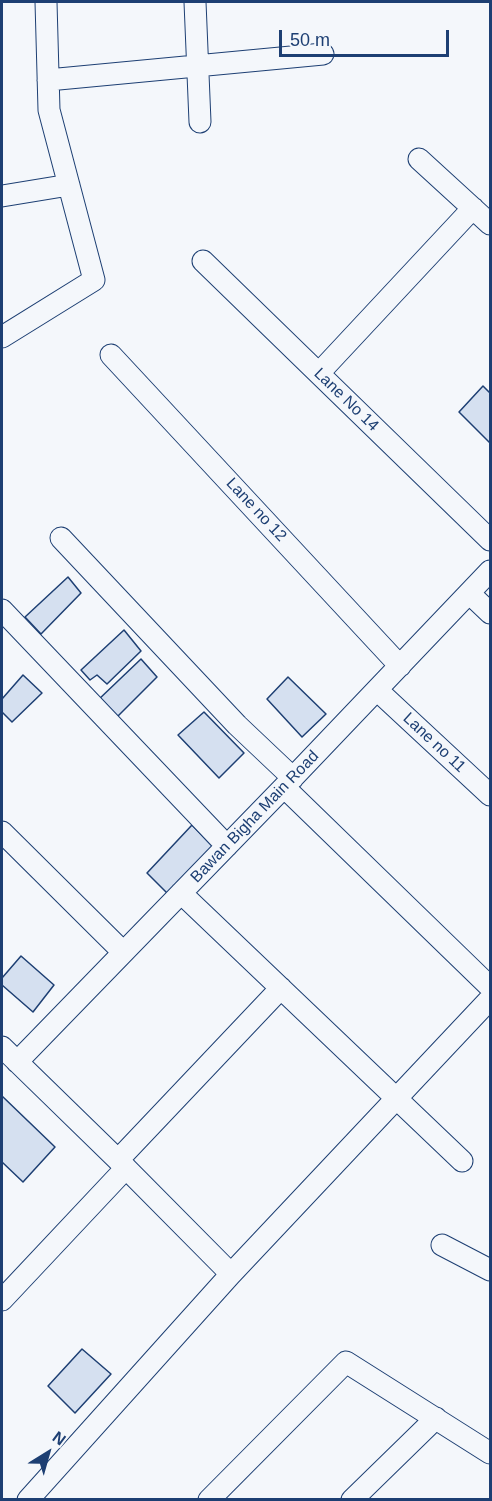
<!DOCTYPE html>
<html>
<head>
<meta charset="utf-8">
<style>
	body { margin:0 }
	#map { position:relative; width:492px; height:1501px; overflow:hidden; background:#f4f7fb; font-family:Arial,sans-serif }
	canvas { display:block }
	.frame { position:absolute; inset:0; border:3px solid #1d3f73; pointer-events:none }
	.north { position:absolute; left:18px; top:1423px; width:60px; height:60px; -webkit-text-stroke:4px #f4f7fb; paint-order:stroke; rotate:37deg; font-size:16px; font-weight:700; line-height:24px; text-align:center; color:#1d3f73 }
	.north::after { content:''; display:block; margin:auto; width:21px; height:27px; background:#1d3f73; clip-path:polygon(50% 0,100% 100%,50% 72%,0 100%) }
	.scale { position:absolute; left:279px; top:30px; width:170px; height:27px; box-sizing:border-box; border:3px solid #1d3f73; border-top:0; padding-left:8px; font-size:18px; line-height:21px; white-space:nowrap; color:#1d3f73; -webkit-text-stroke:4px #f4f7fb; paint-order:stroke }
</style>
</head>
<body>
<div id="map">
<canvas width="492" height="1501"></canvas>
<div class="frame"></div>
<div class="north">N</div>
<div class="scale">50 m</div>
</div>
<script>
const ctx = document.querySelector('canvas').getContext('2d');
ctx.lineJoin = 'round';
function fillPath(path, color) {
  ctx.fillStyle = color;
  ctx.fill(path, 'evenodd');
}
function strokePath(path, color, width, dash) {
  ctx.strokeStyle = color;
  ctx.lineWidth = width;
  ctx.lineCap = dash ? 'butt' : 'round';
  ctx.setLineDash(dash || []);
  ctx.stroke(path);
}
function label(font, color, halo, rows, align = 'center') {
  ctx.font = font + ' Arial,sans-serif';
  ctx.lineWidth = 4.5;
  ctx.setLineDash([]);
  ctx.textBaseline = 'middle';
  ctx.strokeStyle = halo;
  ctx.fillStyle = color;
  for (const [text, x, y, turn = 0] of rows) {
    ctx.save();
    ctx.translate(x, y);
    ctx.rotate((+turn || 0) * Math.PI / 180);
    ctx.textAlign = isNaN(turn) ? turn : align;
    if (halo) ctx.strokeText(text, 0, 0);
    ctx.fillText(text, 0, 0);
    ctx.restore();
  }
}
const building = new Path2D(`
	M483,386l7,7v50l-31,-31z
	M68,577l13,16 -40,41 -16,-17z
	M124,630l17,21 -34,33 -10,-9 -7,5 -9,-10z
	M141,659l16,18 -42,42 -18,-18z
	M23,675l19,18 -30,29 -10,-10v-13z
	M288,677l38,37 -24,23 -35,-38z
	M204,712l40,41 -25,25 -41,-43z
	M192,825l22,23 -45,47 -22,-22z
	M21,956l33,29 -21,27 -31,-27v-7z
	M2,1096l53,51 -32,35 -21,-20z
	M82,1349l29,25 -36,39 -27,-27z`);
const minor = new Path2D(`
	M195,2l5,120
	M48,80l275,-26
	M419,159l71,65
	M2,196l67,-11
	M203,261l287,279
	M2,337l92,-57 -45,-170 -3,-108
	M111,355l289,311
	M319,373l154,-165
	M61,538l176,187 56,53
	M469,593l21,20
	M2,610l225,236
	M377,690l113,105
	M284,787l206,200
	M2,832l121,120
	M181,893l281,268
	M2,1047l116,113 113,114
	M17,1062l267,-275 206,-216
	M118,1160l163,-172
	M442,1245l48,25
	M2,1300l124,-132
	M28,1500l203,-226 259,-275
	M209,1500l137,-138 144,91
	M352,1500l84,-82`);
const streetNames = [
	["Lane No 14",346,400,44],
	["Lane no 12",256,510,47],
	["Lane no 11",434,743,43],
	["Bawan Bigha Main Road",255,817,-46]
];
fillPath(building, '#d5e0f0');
strokePath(building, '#1d3f73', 1.5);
strokePath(minor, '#1d3f73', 23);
strokePath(minor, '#f4f7fb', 21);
label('16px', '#1d3f73', '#f4f7fb', streetNames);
</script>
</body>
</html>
